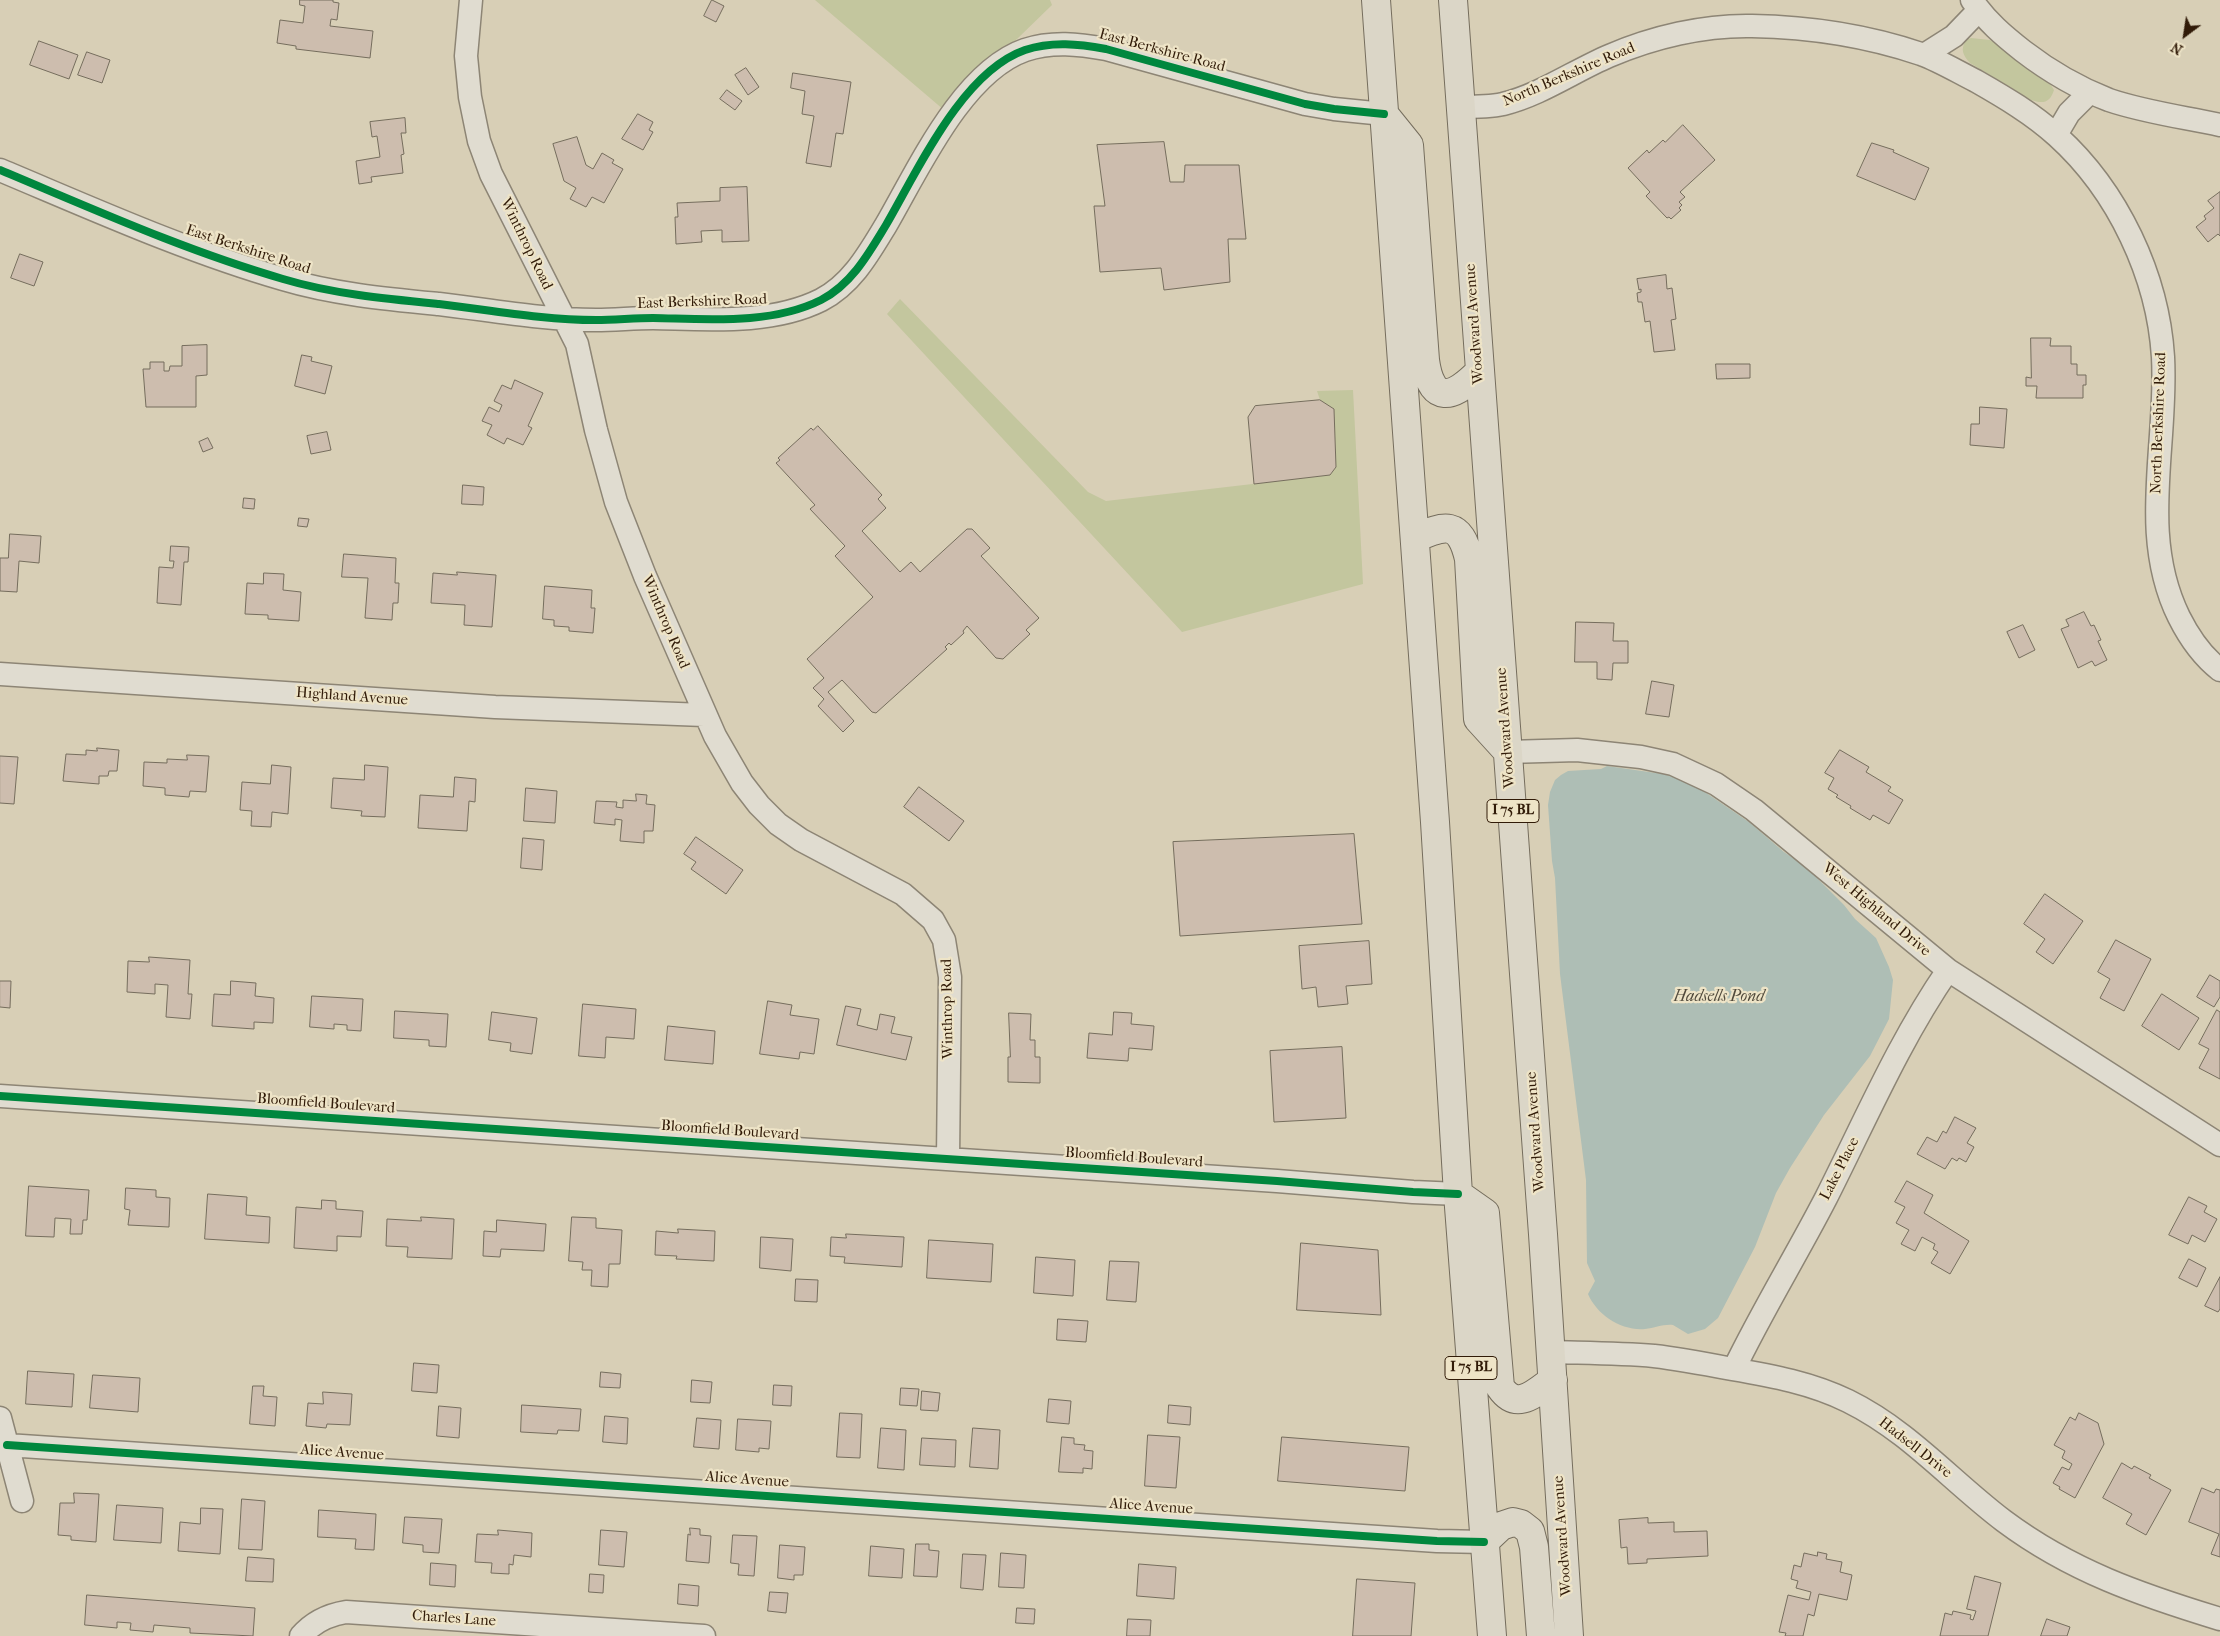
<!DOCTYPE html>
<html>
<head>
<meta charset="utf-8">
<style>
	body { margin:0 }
	#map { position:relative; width:2220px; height:1636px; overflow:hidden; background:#d8cfb6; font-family:"IM FELL French Canon",serif }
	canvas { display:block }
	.north { position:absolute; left:2160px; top:10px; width:50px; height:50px; -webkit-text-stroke:4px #eee4c7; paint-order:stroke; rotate:211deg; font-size:14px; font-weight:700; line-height:20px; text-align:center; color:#311b08 }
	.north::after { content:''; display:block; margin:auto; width:18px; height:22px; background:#311b08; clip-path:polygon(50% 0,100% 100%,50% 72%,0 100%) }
</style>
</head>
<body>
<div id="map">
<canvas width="2220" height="1636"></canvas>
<div class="north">N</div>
</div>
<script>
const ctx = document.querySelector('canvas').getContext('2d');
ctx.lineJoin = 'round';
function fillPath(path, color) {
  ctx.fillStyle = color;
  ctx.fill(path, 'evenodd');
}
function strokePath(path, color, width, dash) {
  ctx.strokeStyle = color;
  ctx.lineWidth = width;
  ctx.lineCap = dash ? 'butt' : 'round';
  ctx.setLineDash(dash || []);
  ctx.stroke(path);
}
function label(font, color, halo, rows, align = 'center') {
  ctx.font = font + ' "IM FELL French Canon",serif';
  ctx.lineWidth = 4.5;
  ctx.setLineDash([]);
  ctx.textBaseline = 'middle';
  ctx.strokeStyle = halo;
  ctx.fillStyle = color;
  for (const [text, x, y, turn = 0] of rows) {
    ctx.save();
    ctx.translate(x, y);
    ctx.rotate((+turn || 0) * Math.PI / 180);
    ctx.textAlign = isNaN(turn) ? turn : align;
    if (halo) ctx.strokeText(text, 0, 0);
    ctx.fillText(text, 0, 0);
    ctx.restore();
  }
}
const green = new Path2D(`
	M815,0h235l2,5 -108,105z
	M1971,38l19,2 12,8 45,31 7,11c-4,13 -11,14 -23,10l-61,-37c-7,-8 -10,-13 -4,-23z
	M900,299l188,193 18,9 224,-26 6,-8 -2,-57 -14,-10 -3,-9 36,-1 10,194 -181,48 -295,-318z`);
const water = new Path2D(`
	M1607,766l56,8 16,5 20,9 50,34 35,30 21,14 39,39 11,14 21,19 13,29 4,13 -4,39 -19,37 -46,59 -34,53 -14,25 -21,54 -37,71 -13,11 -17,5 -15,-9c-10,-1 -18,3 -28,4 -24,2 -48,-14 -57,-35l7,-13 -8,-18 -1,-83 -26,-206 -5,-96 -3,-17 -4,-56 2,-13 5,-12 6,-5 7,-4 33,-2z`);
const building = new Path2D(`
	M300,0h33v2l6,1 -2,17 -6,-1 -1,7 43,5 -3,27 -74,-9v-3l-19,-3 3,-23 23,3 2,-17 -5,-1z
	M712,0l12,6 -8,16 -12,-6z
	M39,41l39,14 -9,24 -39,-14z
	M87,52l23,8 -8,23 -24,-8z
	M746,68l13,19 -11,8 -13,-20z
	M793,73l58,9 -8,52 -7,-1 -5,34 -25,-4 8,-47 -12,-2 3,-23 -14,-3z
	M727,90l15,11 -7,9 -15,-11z
	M638,114l15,8 -4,8 4,2 -10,18 -21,-11z
	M405,118l1,15h-5l3,21 -3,1 2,18 -32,4 1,5 -13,2 -3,-23 24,-4 -3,-21 -5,1 -2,-15z
	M1683,125l32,35 -35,32 5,5 -6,5 3,3 -3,3 2,2 -10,9 -2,-2 -2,1 -21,-22 4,-4 -22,-24 19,-18 2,3 14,-13 2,2z
	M577,137l9,28 7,4 9,-16 12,7 -2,3 11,6 -19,34 -12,-6 -6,10 -16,-8 6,-11 -12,-7 -11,-37z
	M1164,142l6,40h14l1,-17h54l7,74h-18l2,43 -66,8 -3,-22 -61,4 -6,-66h11l-8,-61z
	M1872,143l22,7 -1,2 36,16 -14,32 -58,-24z
	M747,187l2,54 -27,1v-12l-21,1 1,11 -26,2 -1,-27h3l-1,-14 43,-2v-13z
	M2220,192v44l-2,-2 -10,8 -12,-15 10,-8 -2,-3 10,-8 -6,-7z
	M20,254l23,8 -9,24 -23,-8z
	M1666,275l1,14 5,-1 4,31 -5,1 4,30 -21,2 -4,-31 -5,1 -3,-20h-4l-1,-9 4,-1v-3l-2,1 -2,-11z
	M2031,338h20l-1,8h21v18h6v11h9v10h-3v13h-47l1,-12h-11v-9l5,1z
	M207,345v30l-11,1v31h-50l-3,-38h7v-7h14v9h5l1,-5h12v-20z
	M302,355l10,2 -1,4 21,5 -7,28 -30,-8z
	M1716,364h34v14l-33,1z
	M515,380l28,13 -15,33 4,2 -9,17 -16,-7 -3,6 -17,-9 5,-10 -10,-4 7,-14 10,5 3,-7 -8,-4 8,-16 9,4z
	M1320,400l14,9 2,58 -6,8 -76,9 -6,-67 7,-11z
	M1980,407l27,2 -3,39 -34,-3 1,-21h8z
	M818,426l64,69 -4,4 8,9 -24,23 38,41 11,-10 9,10 47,-43h5l18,19 -9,8 58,62 -13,12 4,4 -27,25 -7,-1 -29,-32 -4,5 1,2 -13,12 -2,-2 -4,4 2,2 -71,64 -4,-1 -30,-32 -14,12 26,29 -11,11 -25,-26 6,-7 -11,-11 11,-10 -17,-19 66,-62 -38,-41 10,-10 -35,-37 5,-4 -39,-42 4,-3 -2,-2 33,-30 2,2z
	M327,432l4,18 -20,4 -4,-18z
	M208,438l5,10 -10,4 -4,-10z
	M463,485l21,2 -1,18 -21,-1z
	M244,498l11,1 -1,10 -11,-1z
	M299,518l10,1 -2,8 -9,-1z
	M10,534l31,2 -2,27 -20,-2 -2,31 -17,-1v-33h8z
	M171,546l18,1 -1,15h-4l-3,43 -24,-2 2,-36 14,1 1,-7h-4z
	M344,554l52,4 -1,25h4l-1,20h-5l-1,17 -27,-2 3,-40 -26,-1z
	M457,572l39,3 -4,52 -28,-2 1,-20 -34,-2 2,-30 24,2z
	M264,573l20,1 -1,16 18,2 -2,29 -31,-2v-4l-23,-1 2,-31 16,1z
	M545,586l47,4 -1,18h4l-2,25 -24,-2v-4l-15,-1v-6l-11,-1z
	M2084,612l7,14 3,-1 7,15 -3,1 9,19 -12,6 -3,-5 -14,7 -17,-39 8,-3 -3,-6z
	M1576,622l38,1 -1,18h15v22h-15l-1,17 -15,-1v-17h-22z
	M2023,625l12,25 -16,8 -12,-26z
	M1652,681l22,4 -5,32 -23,-3z
	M97,748l22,2 -2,21h-8l-1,5h-9v8l-36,-3 3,-27 20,1v-5l11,1z
	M1840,750l29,17 -3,5 25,15 -3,4 15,9 -14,24 -16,-9 -3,5 -20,-12 1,-2 -15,-9 2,-2 -10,-6 6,-11 -9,-5z
	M187,755l22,1 -3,36 -16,-1 -1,6 -24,-2v-7l-22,-2 1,-24 23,1v-4l20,1z
	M0,756l18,1 -4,47 -14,-1z
	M272,765l19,2 -3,47 -16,-2 -1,15 -20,-1 1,-15 -12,-1 2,-28 28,2z
	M365,765l23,2 -3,50 -24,-1 1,-5 -31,-3 2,-30 31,2z
	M455,777l21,2 -1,23 -6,-1 -2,30 -49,-3 2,-33 33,2z
	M919,787l45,34 -15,20 -45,-34z
	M526,788l31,3 -2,32 -31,-2z
	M636,794l11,1 -1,9 9,1 -2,26h-9v12l-24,-2 2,-21 -7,-1v6l-21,-2 2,-22 21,1 -1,5 7,1v-8l13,1z
	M1354,834l8,90 -182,12 -7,-94z
	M696,837l47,33 -17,24 -35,-25 5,-7 -12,-8z
	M523,838l21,2 -2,30 -21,-2z
	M2045,894l38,27 -30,43 -17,-12 9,-13 -21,-15z
	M2116,940l35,19 -27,52 -24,-13 10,-19 -12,-7z
	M1369,941l3,43 -26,2 2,18 -30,3 -2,-20 -14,2 -3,-43z
	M149,957l41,3 -2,34h4l-2,25 -24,-2 2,-32 -13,-1v10l-28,-2 1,-31 21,1z
	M2210,975l10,6v16l-6,10 -17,-10z
	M0,981h11l-1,27 -10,-1z
	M231,981l25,2 -1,13 19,2 -1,25 -19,-1v7l-42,-3 2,-32 16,1z
	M2162,994l37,24 -20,32 -37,-24z
	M312,996l51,3 -2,32 -14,-1v-5l-13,-1v5l-24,-2z
	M768,1001l24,4 -2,10 29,4 -5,35 -14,-2 -1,7 -39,-5z
	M583,1004l53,5 -2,30 -28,-2 -1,21 -26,-2z
	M846,1006l15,3 -4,16 20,5 3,-16 15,3 -4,16 21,4 -6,23 -69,-15z
	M2217,1010l3,2v67l-21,-11 10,-19 -10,-5z
	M395,1011l53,3 -2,33 -17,-1v-6l-35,-2z
	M492,1012l45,6 -5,36 -22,-3 1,-8 -22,-3z
	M1114,1012l18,1 -1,11 23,2 -2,24 -23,-2 -1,13 -41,-3 2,-25 23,2z
	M1009,1013l22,1 -1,26h5v17h5v26l-32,-1v-25h2z
	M668,1026l47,5 -2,33 -48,-4z
	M1342,1047l4,71 -72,4 -4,-71z
	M1955,1117l21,11 -9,15 7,4 -8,15 -7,-4 -2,3 -5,-3 -7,11 -28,-15 10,-17 10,5 6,-11 3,2z
	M1907,1181l26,14 -9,18 45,28 -19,33 -19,-11 7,-11 -5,-3 2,-5 -13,-7 -7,14 -14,-7 8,-14 -13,-7 9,-16 -10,-5z
	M29,1186l60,4 -2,30h-4l-1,14h-12l1,-15 -16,-1 -1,19 -28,-1z
	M126,1188l30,2v7l14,1 -1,29 -41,-2 2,-15 -5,-1z
	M208,1194l39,3 -1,18 24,2 -1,26 -64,-4z
	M2189,1197l18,9 -3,6 13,7 -12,23 -13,-7 -4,9 -19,-9z
	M322,1200l14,1v8l27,2 -2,26 -24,-1v15l-43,-3 2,-41 25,2z
	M421,1217l33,2 -2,40 -45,-2 1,-10 -22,-1 1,-27 34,2z
	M572,1217l24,1v10l26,2 -2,34h-11l-1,23 -17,-1 1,-16h-10l1,-8 -14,-1z
	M497,1220l49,4 -2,27 -43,-2 -1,8 -17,-1 1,-25 12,1z
	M678,1229l37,2 -1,30 -38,-2 1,-3 -22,-1 1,-24 22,2z
	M846,1234l58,3 -2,30 -58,-4 1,-6 -15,-1 1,-19 15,1z
	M761,1237l32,2 -2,32 -31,-3z
	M929,1240l64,4 -2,38 -64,-4z
	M1301,1243l77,7 3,65 -84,-5z
	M1036,1257l39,3 -2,36 -39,-3z
	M2189,1259l17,9 -9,19 -18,-9z
	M1110,1261l29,1 -3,40 -29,-2z
	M2220,1277v32l-2,3 -13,-6z
	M796,1279l22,1 -1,22 -22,-1z
	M1058,1319l30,2 -2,21 -29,-2z
	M414,1363l25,2 -2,28 -25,-2z
	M28,1371l46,3 -2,33 -46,-3z
	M601,1372l20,2 -1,14 -20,-1z
	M93,1375l47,3 -2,34 -48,-4z
	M692,1380l20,2 -2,21 -19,-1z
	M774,1385l18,1 -1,20 -18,-1z
	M253,1386h11l-1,10 14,1 -2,29 -25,-2z
	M901,1388l18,1 -2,17 -17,-1z
	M922,1391l18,2 -2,18 -17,-1z
	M323,1392l29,2 -2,31 -23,-1 -1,4 -20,-2 2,-23 15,1z
	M1049,1399l22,2 -2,23 -22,-2z
	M522,1405l59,4 -2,22 -21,-1 -1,4 -36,-2z
	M1169,1405l22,2 -1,18 -22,-2z
	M439,1406l22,2 -2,30 -22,-2z
	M840,1413l22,1 -2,44 -23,-1z
	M2079,1413l19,10 6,21 -29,54 -16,-9 1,-2 -7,-4 9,-16 7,3 3,-6 -10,-6 3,-7 -11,-6 16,-28 5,3z
	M605,1416l23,2 -1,26 -24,-2z
	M697,1418l24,2 -2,29 -25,-2z
	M738,1419l33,2 -2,28 -10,-1v4l-23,-2z
	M881,1428l25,2 -2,40 -26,-2z
	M973,1428l27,2 -2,39 -28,-2z
	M1148,1435l32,2 -4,51 -31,-2z
	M1062,1437l12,1v6l11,1 -1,5 9,1 -1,18 -9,-1v5l-24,-1z
	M1282,1437l127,10 -4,44 -127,-10z
	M922,1438l34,2 -1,27 -35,-2z
	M2122,1463l10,6 2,-3 17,9 -2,3 22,12 -25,45 -20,-11 6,-10 -29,-16z
	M2202,1488l12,5 2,-4 4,1v67l-9,-3 8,-20 -30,-12z
	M74,1493l25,1 -3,48 -25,-2v-4l-13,-1 2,-32h14z
	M242,1499l23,2 -3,49 -23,-1z
	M117,1505l46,3 -2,35 -47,-3z
	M201,1508l22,1 -3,45 -42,-3 2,-29 20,2z
	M319,1510l57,4 -2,36 -19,-1 1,-10 -38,-2z
	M405,1517l37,2 -3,34 -16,-1v-7l-20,-2z
	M1648,1518v5l26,-1v10l33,-1 1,25 -61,3v4l-19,1 -1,-17 -6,1 -2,-28z
	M690,1528l10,1v6l11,1 -2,27 -23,-2 2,-27 2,1z
	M498,1530l34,3 -1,24 -17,-2 -1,10 -4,-1v10l-18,-1 1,-10 -17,-1 2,-28 21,1z
	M601,1530l26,2 -3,35 -25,-2z
	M733,1535l24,1 -3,40 -16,-1 1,-11 -8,-1z
	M916,1544h13v6l10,1 -2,26 -23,-1z
	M780,1545l25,2 -2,28h-9v5l-16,-2z
	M871,1546l33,3 -2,29 -33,-2z
	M1818,1552l9,2 -1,5 16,3 -2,10 12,3 -5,25 -28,-6 -5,22 -6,-2 -5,22h-18l1,-3 -7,-1 9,-37 21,5 2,-8 -15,-4 2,-7 -7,-2 3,-14 7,2 3,-14 13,3z
	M1001,1553l25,2 -2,33 -25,-1z
	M963,1554l23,1 -3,35 -22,-2z
	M248,1557l26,2 -1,23 -27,-1z
	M431,1563l25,2 -1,22 -25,-2z
	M1139,1564l37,3 -2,32 -37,-3z
	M590,1574l14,1 -1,18 -14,-1z
	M1975,1576l26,7 -13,53h-48l5,-23 7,2 1,-4 18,4 -1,4 3,1 3,-9 -9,-2z
	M1357,1579l58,4 -4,53h-58z
	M679,1584l20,2 -1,20 -20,-2z
	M770,1592l18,1 -2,20 -18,-2z
	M87,1595l168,13 -2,28 -63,-3v-5l-36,-3 -1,7 -23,-2 1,-7 -14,-1v6l-32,-3z
	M1017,1608l18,1 -1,15 -18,-1z
	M1128,1619l23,1 -1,16h-23z
	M2047,1619l23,8 -3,9h-26z`);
const minor = new Path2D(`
	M471,0l-5,56 4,41 9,44 12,33 86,170 19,86 20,72 29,74 70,160 27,47 17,22 19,19 23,16 102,54 30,26 11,20 6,37 -2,182
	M1972,0c14,21 32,36 51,51 26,20 55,37 86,49 35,12 74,17 111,25
	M1924,55l30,-19 25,-26
	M1460,107c14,0 29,0 43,-3 37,-9 71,-33 106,-48 44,-19 95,-31 143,-30 56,1 116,10 169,28 19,7 37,18 55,27 28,16 57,33 81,55 61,55 101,140 106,221 5,88 -25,177 16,260 10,20 23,39 41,53
	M2056,135l13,-22 21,-21
	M0,170c93,39 186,81 283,109 50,15 104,20 156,25 51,6 105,16 157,16 19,0 38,-2 57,-2 54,1 118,7 168,-18 31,-16 48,-47 65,-75 32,-55 76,-153 139,-175 27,-9 54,-6 81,-1l199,55 29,5 50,5
	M0,674l495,33 209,8
	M1508,752l69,-2 64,7 32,7 43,20 38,26 194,160 272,175
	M0,1096l1277,85 136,11 45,2
	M1552,1352c34,1 68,1 102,4 26,3 52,8 78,13 41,7 79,14 116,32 61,30 103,80 156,120 67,50 137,74 216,98
	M1734,1369c28,-58 62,-113 92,-171 39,-77 73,-157 122,-228
	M0,1418l22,83
	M7,1445l1430,96 47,1
	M301,1636c12,-14 27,-21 45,-24l358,24`);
const primary = new Path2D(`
	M1376,0l59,822 23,372 34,442
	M1453,0l90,1234 26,402
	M1384,114l25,31 16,215c6,45 28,39 54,12
	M1415,538c30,-13 45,-18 54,21l9,160 30,33
	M1458,1194l27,19 15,174c17,25 35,6 53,-7
	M1484,1542l17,-16 12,-4 8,2 9,7 4,16 7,89`);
const cycleway = new Path2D(`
	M0,170c93,39 186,81 283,109 50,15 104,20 156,25 51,6 105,16 157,16 19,0 38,-2 57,-2 54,1 118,7 168,-18 31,-16 48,-47 65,-75 32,-55 76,-153 139,-175 27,-9 54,-6 81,-1l199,55 29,5 50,5
	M0,1096l1277,85 136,11 45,2
	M7,1445l1430,96 47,1`);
const shields = [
	[1513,811,52],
	[1471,1368,52]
];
const shieldNames = [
	["I 75 BL",1513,811],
	["I 75 BL",1471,1368]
];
const streetNames = [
	["East Berkshire Road",1162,51,15],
	["North Berkshire Road",1569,75,-23],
	["Winthrop Road",526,244,64],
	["East Berkshire Road",248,250,18],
	["East Berkshire Road",702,302,-2],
	["Woodward Avenue",1475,324,-94],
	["North Berkshire Road",2159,423,-88],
	["Winthrop Road",665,622,67],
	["Highland Avenue",352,697,4],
	["Woodward Avenue",1506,728,-94],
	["West Highland Drive",1876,910,40],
	["Winthrop Road",948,1009,-91],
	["Bloomfield Boulevard",326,1104,4],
	["Bloomfield Boulevard",730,1131,4],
	["Woodward Avenue",1536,1132,-94],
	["Bloomfield Boulevard",1134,1158,4],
	["Lake Place",1840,1169,-63],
	["Hadsell Drive",1915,1448,38],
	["Alice Avenue",342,1453,4],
	["Alice Avenue",747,1480,4],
	["Alice Avenue",1151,1507,4],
	["Woodward Avenue",1563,1536,-94],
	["Charles Lane",454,1619,4]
];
const waterNames = [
	["Hadsells Pond",1719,997]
];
fillPath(green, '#c3c69e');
fillPath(water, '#aebeb5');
fillPath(building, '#cdbdae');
strokePath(building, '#756d5d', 1);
strokePath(minor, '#8d8575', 25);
strokePath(primary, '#756d5d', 30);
strokePath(minor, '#e0dcd0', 22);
strokePath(primary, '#dbd6c7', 28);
strokePath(cycleway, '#00873e', 8);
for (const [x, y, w] of shields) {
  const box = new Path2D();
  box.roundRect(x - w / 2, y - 11.5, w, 23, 4);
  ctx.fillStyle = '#eee4c7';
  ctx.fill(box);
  strokePath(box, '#311b08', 1);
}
label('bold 14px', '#311b08', null, shieldNames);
label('15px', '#311b08', '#eee4c7', streetNames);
label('italic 16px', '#514a3c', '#eee4c7', waterNames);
</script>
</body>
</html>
